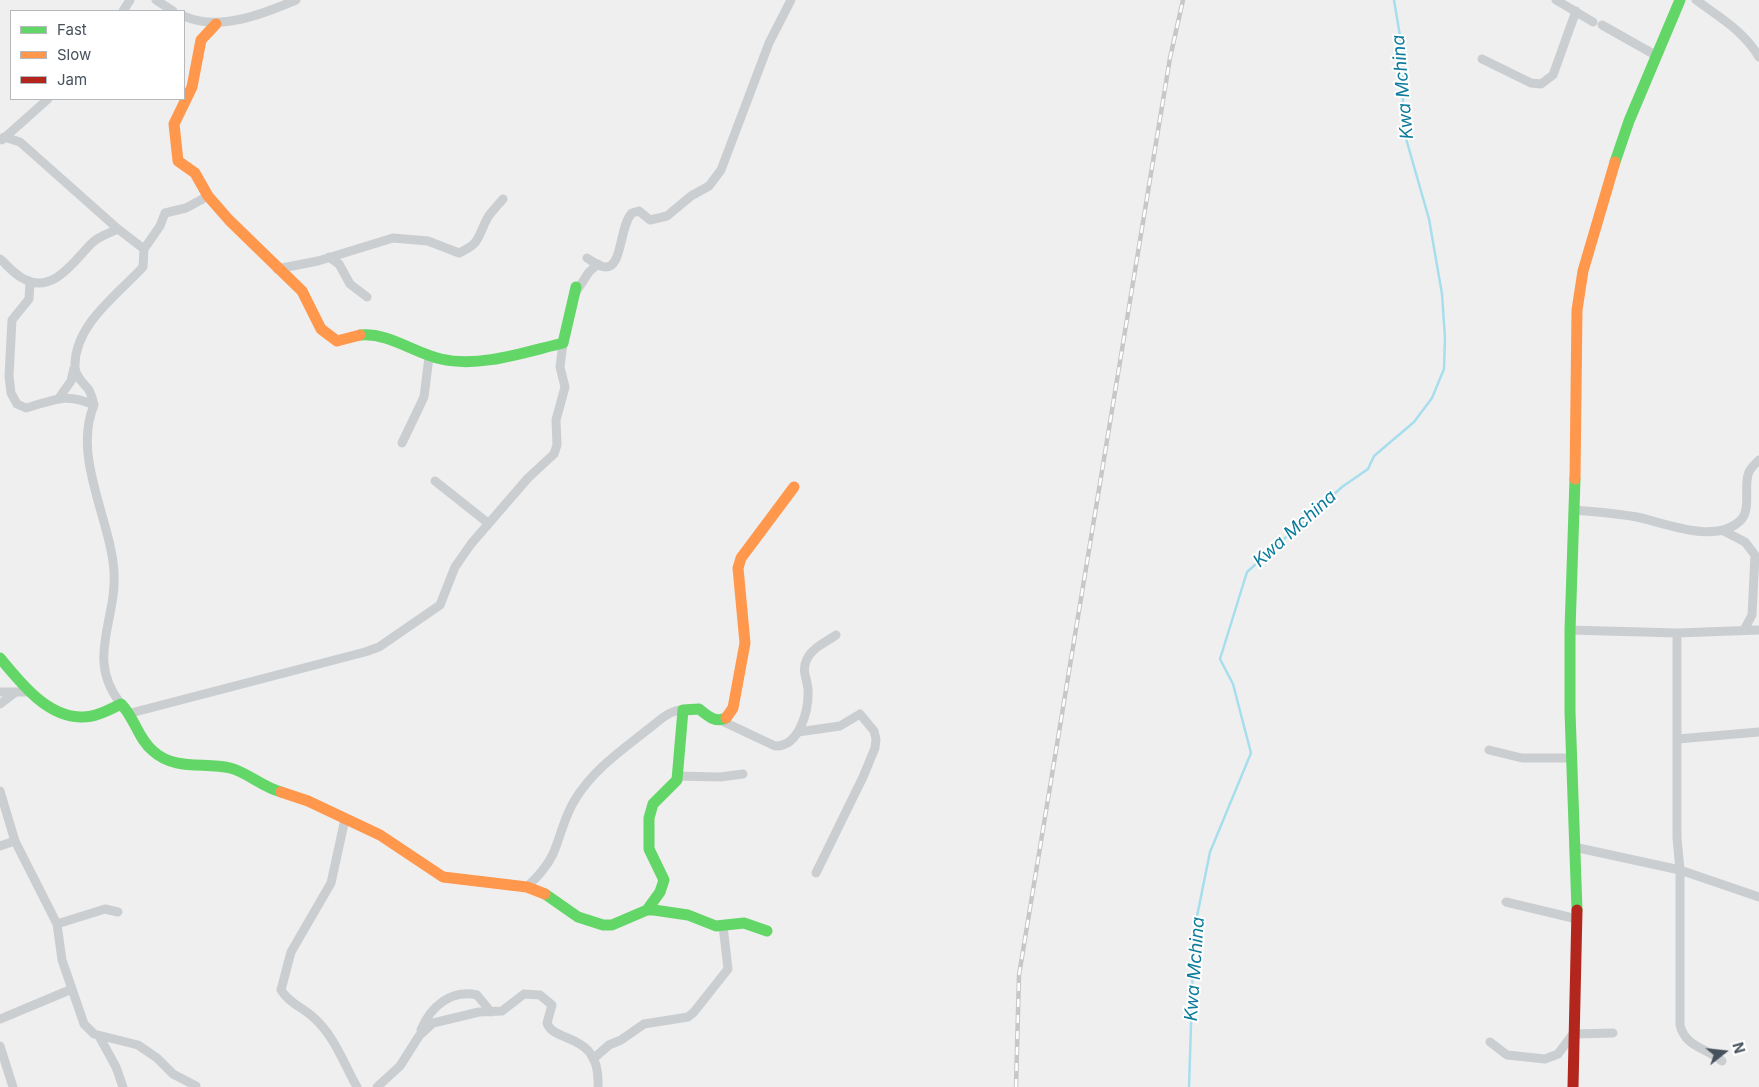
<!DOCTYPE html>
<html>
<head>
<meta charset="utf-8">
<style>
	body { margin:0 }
	#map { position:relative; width:1759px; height:1087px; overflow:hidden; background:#f0efef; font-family:Inter,sans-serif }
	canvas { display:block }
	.legend { position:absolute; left:10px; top:10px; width:175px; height:90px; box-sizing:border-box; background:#fff; border:1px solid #b5b9be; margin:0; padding:6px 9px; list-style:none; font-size:15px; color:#46515c }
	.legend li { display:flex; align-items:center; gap:10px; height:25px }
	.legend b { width:25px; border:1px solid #b5b9be }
	.north { position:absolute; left:1699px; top:1027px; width:50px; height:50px; -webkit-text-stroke:4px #fff; paint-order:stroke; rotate:74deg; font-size:14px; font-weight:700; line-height:20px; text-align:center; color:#46515c }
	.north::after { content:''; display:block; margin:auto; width:18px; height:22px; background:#46515c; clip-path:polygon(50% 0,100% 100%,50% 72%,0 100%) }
</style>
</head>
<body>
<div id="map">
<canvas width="1759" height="1087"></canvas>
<ul class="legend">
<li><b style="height:6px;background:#63d668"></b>Fast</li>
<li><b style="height:6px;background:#ff974d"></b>Slow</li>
<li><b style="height:6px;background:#b3261e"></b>Jam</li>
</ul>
<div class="north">N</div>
</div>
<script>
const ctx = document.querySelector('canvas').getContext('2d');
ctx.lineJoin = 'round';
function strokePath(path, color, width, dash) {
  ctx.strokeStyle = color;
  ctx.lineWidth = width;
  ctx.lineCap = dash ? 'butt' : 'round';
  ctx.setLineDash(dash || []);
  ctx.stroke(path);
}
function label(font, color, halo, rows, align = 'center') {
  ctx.font = font + ' Inter,sans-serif';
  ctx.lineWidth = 4;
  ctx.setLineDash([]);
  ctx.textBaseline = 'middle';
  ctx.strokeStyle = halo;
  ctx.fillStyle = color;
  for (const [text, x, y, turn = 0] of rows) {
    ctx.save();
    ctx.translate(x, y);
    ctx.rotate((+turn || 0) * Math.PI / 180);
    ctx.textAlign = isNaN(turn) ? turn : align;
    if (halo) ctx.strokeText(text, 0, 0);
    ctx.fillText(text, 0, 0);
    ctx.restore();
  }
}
const stream = new Path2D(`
	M1189,1087l5,-156 16,-79 41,-99 -18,-69 -13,-25 27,-87 95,-85 26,-18 6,-13 40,-34 18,-24 12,-29 1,-31 -3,-44 -13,-75 -26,-91v-74l-9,-54`);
const street = new Path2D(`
	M156,0l17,11
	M1556,0l37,22
	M1696,0c23,17 48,31 63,57
	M123,11l7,-11
	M184,16c34,16 79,-2 112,-16
	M1602,25l55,31
	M1482,59l49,24 10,1 12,-9 23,-64
	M4,137l16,5 98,87
	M2,140l46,-41
	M329,257l10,7 11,20 17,13
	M587,258c5,3 12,9 18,9 18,1 14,-41 27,-54l7,-2 11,9 17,-4 24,-20 18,-10 12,-16 48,-127 22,-43
	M0,259c7,6 15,16 24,20 30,16 51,-20 69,-37 7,-6 17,-9 25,-13l26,20 16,-23 5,-13 21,-5 22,-12
	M277,269l41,-8 75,-23 35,3 31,12c23,-10 18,-17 29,-36 4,-6 10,-12 15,-18
	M30,282l-1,17 -17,21 -3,56 2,17 6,11 9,4c29,-8 39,-16 68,-3
	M576,292l13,-20 9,-8
	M59,398l12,-17 3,-13
	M402,443l22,-46 5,-40
	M435,481l53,42
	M1575,510c20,2 41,3 62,7 28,6 79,28 104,3 10,-11 3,-32 7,-45 1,-6 7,-11 11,-15
	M1722,530l23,12 10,13 -3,60 -8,15
	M1570,630l107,3 82,-3
	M1677,633v205l3,32v155c5,22 27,23 42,36
	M0,692h29
	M0,704l16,-12
	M121,704c-36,-45 -4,-83 -7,-132 -3,-52 -42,-115 -20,-167 -1,-5 -3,-11 -5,-15 -5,-7 -14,-13 -14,-23 -1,-42 42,-72 68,-100l1,-18
	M131,713l234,-61 14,-5 61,-42 15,-38 16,-23 57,-66 26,-24 3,-9 -1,-25 9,-33 -5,-20 3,-24
	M722,721l53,25c25,1 34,-37 33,-57 -1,-12 -7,-18 -1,-30 5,-11 19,-17 29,-24
	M798,732l42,-6 20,-12 14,17 2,8 -1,9 -12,29 -47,96
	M1678,739l81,-7
	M1489,750l33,8h49
	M677,776l43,1 23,-3
	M0,791l15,50 42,83 5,36 10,29 -72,30
	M345,819l-14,64 -40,69 -10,38c8,13 21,17 32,27 21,18 31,47 44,70
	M0,846l15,-5
	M1574,847l106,23 79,27
	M527,887c10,-10 20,-20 26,-33 8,-18 11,-38 23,-56 18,-29 45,-47 71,-68 10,-7 23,-21 36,-20
	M1506,902l71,17
	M57,924l48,-15 13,3
	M72,989l12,35 10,10 44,11 19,13 16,16 23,12
	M421,1030c9,-23 30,-41 56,-35l14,17
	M99,1036l17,31 7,20
	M1490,1042l17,13 38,4 13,-5 15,-20 40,-1
	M0,1046l13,41
	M593,1059l16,-14 12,-5 23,-16 44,-7 6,-5 34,-43 -5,-43
	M377,1087l23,-21 19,-30 14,-13 46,-11 23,-1 22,-17 16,1 12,10 -5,18c7,21 54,8 51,64`);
const fast = new Path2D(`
	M1615,162l14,-41 51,-121
	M360,335c28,-3 54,18 81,24 39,9 84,-7 122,-16l13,-56
	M1575,479l-5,151v82l7,198
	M0,658c20,24 46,58 80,59 14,1 29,-7 41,-13 14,14 17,35 32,47 22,20 51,11 77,17 17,4 32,19 51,24
	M545,894l33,23 25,8h9l35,-15h7l34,5 28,11 28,-3 23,8
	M647,910l13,-18 4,-12 -15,-31v-31l4,-14 24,-24 6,-70 16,-1c9,7 16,14 27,9`);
const slow = new Path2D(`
	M216,24l-15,16 -9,47 -18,37 4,37 17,12 13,23 21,24 73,71 19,38 16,12 23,-6
	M1575,479l2,-169 6,-39 32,-109
	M726,718l7,-10 12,-65 -7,-75 3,-10 53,-71
	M281,792l27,9 72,34 63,42 84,10 18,7`);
const jam = new Path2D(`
	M1573,1087l4,-177`);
const rail = new Path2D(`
	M1016,1087l3,-112 151,-917 13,-58`);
const waterNames = [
	["Kwa Mchina",1403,87,-95],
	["Kwa Mchina",1295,529,-42],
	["Kwa Mchina",1195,969,-86]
];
strokePath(stream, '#a7deee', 2.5);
strokePath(street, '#cbced0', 9);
strokePath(fast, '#63d668', 11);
strokePath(slow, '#ff974d', 11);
strokePath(jam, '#b3261e', 11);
strokePath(rail, '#c6c7c9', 4.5);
strokePath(rail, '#fff', 2.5, [8]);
label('italic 18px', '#0c7c9c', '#fff', waterNames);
</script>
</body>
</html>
